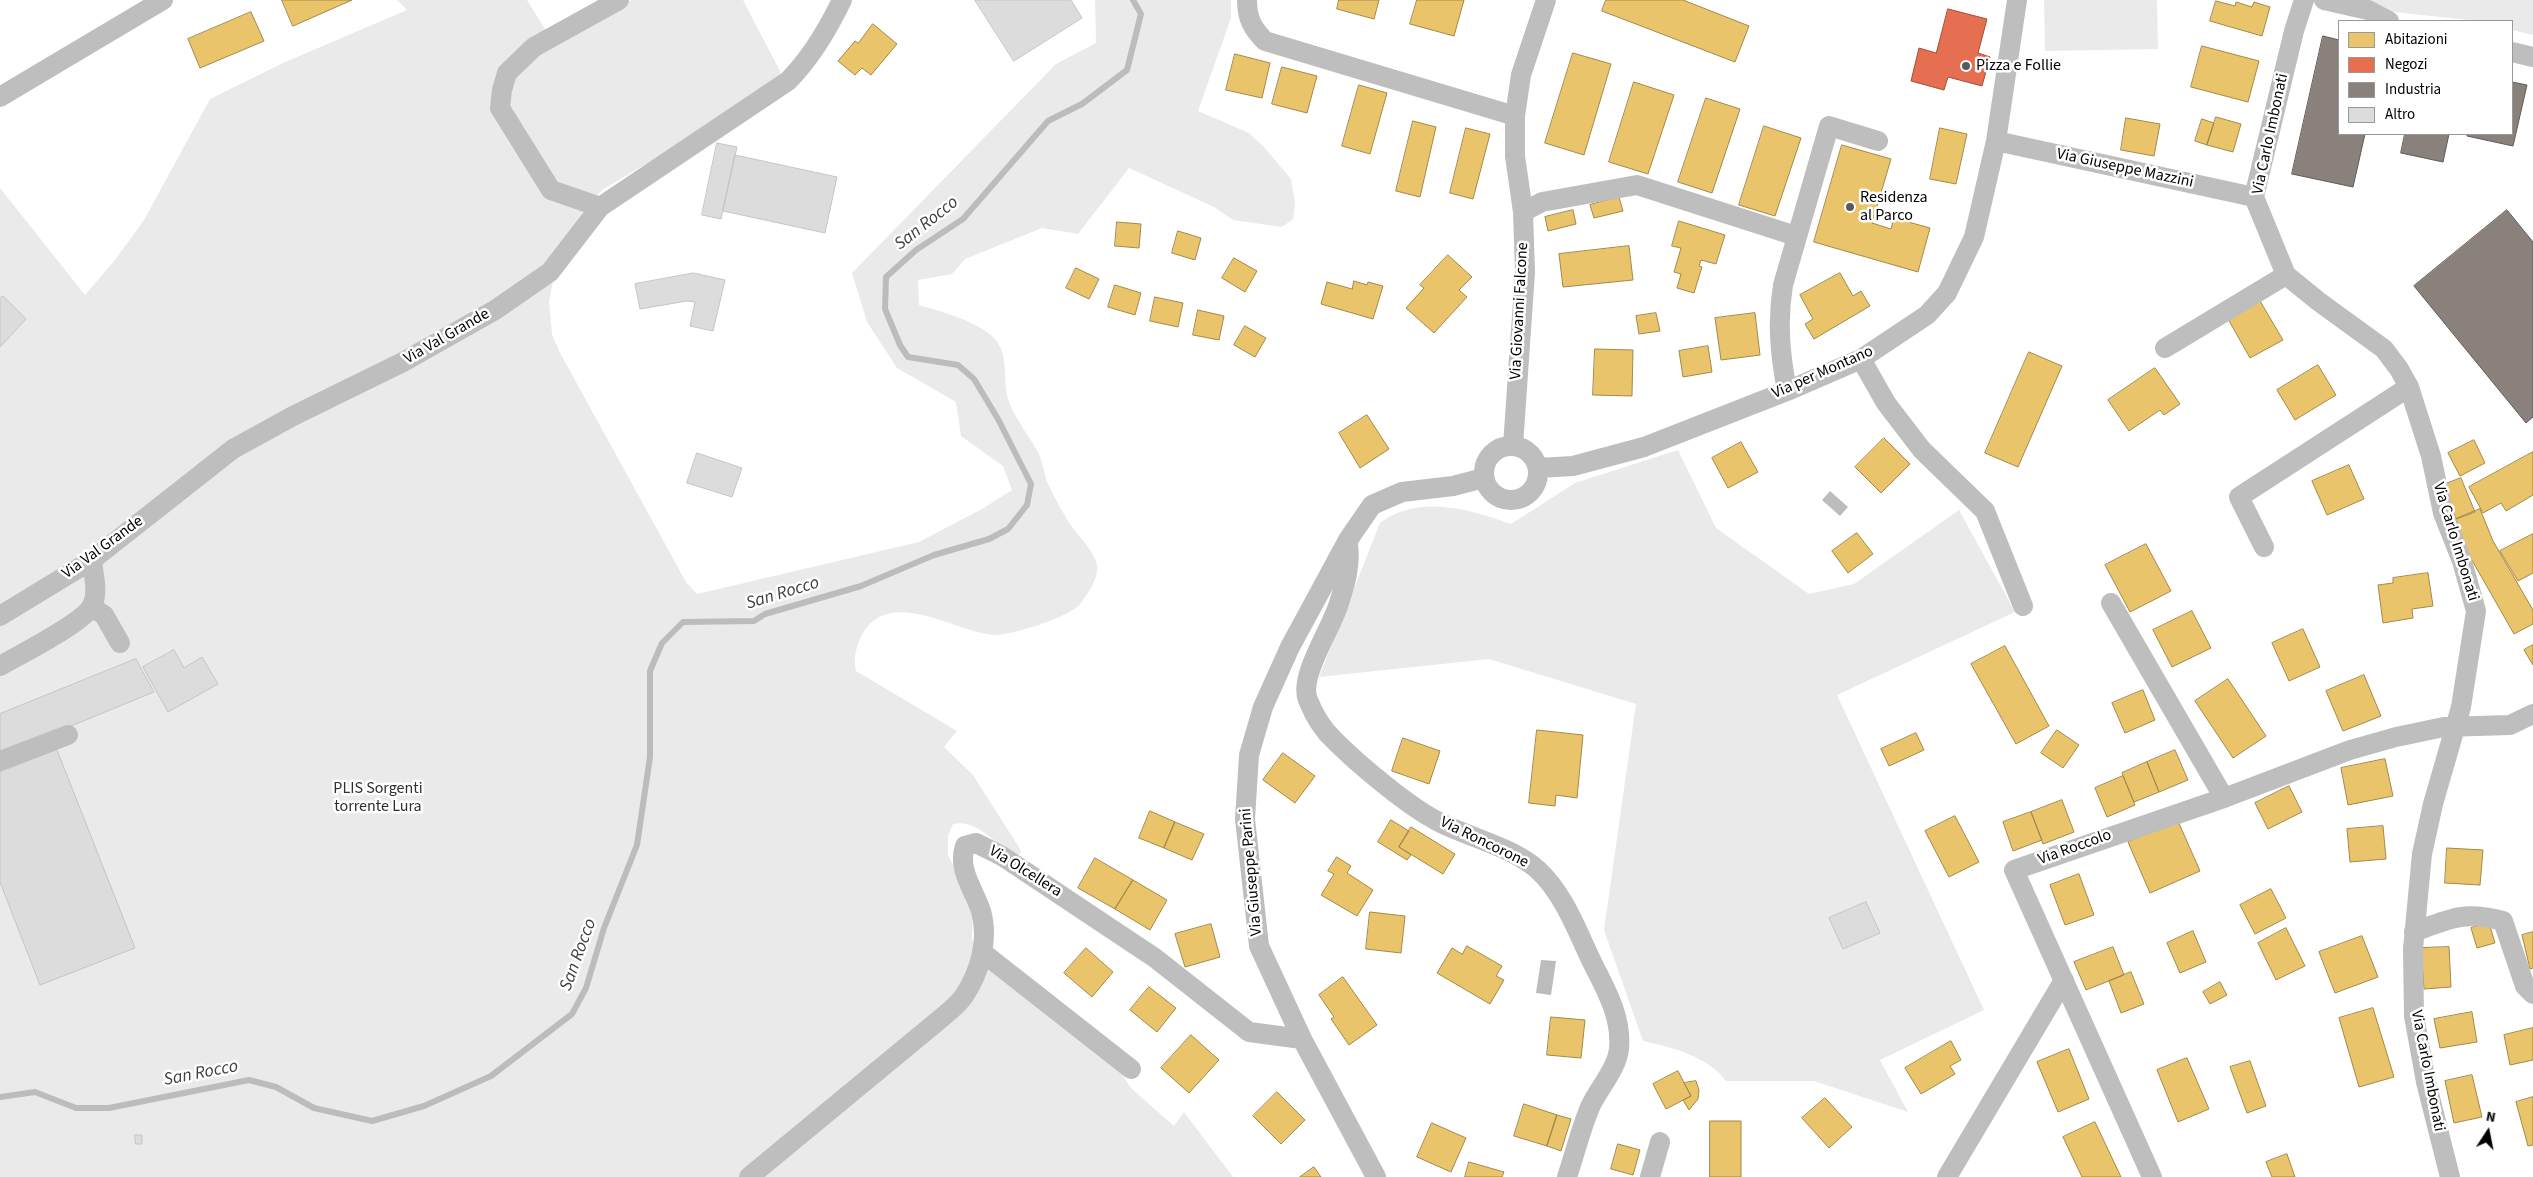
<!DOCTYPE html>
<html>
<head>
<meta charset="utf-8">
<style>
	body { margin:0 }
	#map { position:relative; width:2533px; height:1177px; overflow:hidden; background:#fff; font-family:"Source Sans 3",sans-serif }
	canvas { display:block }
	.legend { position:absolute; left:2338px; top:20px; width:175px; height:115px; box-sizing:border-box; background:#fff; border:1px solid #999; margin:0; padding:6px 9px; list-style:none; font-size:15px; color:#000 }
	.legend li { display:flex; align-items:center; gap:10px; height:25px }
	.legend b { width:25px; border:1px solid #999 }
	.north { position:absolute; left:2463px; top:1107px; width:50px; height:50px; -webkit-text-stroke:4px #fff; paint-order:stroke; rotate:11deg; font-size:14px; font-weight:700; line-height:20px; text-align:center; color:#000 }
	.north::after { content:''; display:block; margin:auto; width:18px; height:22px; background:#000; clip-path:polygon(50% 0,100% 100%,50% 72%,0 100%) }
</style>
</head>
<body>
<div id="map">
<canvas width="2533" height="1177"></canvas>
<ul class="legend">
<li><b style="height:14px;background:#e9c46a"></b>Abitazioni</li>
<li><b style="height:14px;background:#e76f51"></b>Negozi</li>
<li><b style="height:14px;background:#8a817c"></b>Industria</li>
<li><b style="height:14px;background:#dcdcdc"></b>Altro</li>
</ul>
<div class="north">N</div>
</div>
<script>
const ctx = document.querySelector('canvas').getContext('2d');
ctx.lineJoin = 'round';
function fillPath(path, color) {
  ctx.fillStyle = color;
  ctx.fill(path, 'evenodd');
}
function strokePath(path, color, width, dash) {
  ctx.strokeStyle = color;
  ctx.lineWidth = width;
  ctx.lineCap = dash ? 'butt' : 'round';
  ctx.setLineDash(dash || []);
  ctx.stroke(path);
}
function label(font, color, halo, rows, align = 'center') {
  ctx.font = font + ' "Source Sans 3",sans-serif';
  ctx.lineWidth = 5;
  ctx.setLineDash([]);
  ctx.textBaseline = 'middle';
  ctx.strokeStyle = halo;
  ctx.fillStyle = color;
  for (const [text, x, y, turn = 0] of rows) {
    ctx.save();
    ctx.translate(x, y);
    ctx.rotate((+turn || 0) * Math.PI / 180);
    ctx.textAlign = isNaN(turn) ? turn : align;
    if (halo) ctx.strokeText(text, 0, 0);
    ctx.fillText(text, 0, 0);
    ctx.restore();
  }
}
const green = new Path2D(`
	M397,0h130l28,45 76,-45h112l39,75 -20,20 -160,95 -16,18 -38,53 5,20 -4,20 3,33 7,17 127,231 11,12 222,-52 63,-33 30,-19 -9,-24 -42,-30 -5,-34 -59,-34 -30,-46 -15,-49 204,-209 40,-21 -1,-43h136v18l-33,93 51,22 15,14 27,32 4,24 -2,16 -11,8 -49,-7 -19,-13 -85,-39 -51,66 -36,-6 -77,31 -13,15 -34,6 1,25c21,6 60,17 75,33 16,17 8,41 14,61 4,14 22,39 30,53 5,10 6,22 10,32 6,13 13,25 20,37 8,13 26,29 29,44 2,13 -9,28 -16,38 -10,14 -69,32 -87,32 -38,-2 -105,-50 -132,0 -6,12 -9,23 -6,36l101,60 -13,16 29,28 47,74 1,3 -6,7c-17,-14 -39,-41 -62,-35l-5,12v19l25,51 -1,34 29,37 118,93 12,18 43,38 10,-14 49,65h-1233v-989l85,107 30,-35 29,-40 66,-121 73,-36 124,-53z
	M2044,0h113l1,49 -113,2z
	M2362,0h171v35l-21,-5v-9h-35l-92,-10z
	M1678,450l38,78 93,66 45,-10 105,-74 56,102 -178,83 147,315 -104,50 28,52 -94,-31h-88c-19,-25 -54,-34 -83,-40l-39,-111 32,-226 -147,-45 -170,18 61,-154c38,-29 89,-14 131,1l64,-41z`);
const water = new Path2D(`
	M1830,491l18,16 -8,9 -18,-16z
	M1541,960l15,1 -5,34 -15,-2z`);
const homes = new Path2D(`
	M282,0h70l-59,26z
	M1339,0h40l-5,19 -37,-10z
	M1417,0h47l-10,36 -44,-12z
	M1606,0h77l66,26 -14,36 -133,-51z
	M2216,1l19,5 1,-4 16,5 2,-5 16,5 -8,29 -52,-15z
	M251,12l13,29 -64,27 -12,-29z
	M873,24l24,20 -26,31 -9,-7 -7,7 -17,-14 17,-20 3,2z
	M2202,46l57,15 -11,41 -57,-15z
	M1573,53l38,11 -27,91 -39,-12z
	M1235,54l35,9 -8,35 -36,-8z
	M1282,67l35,9 -10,37 -35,-9z
	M1634,82l40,13 -26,79 -39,-12z
	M1359,85l28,8 -17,61 -28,-8z
	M1706,98l34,11 -28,84 -34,-11z
	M2216,117l25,7 -8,28 -26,-7z
	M2126,118l34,6 -6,32 -33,-6z
	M2202,119l12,4 -7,22 -12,-4z
	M1413,121l23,6 -16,70 -24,-6z
	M1764,126l37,12 -26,78 -36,-11z
	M1466,128l24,6 -17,65 -23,-6z
	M1940,128l27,6 -11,50 -26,-5z
	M1842,145l49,14 -19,64 19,6 3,-11 36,10 -12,44 -104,-30z
	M1619,197l4,14 -29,7 -4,-13z
	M1573,210l3,14 -28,7 -3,-14z
	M1679,221l46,14 -9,29 -15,-4 -2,6 3,1 -8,26 -17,-5 4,-14 -7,-2 7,-24 -9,-2z
	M1117,222l24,2 -2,24 -24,-2z
	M1178,231l23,7 -6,22 -23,-7z
	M1629,246l4,34 -70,7 -4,-33z
	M1448,255l24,22 -13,13 8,7 -33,36 -28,-25 18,-20 -4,-3z
	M1234,258l23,13 -12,21 -23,-14z
	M1076,268l23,11 -10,20 -23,-11z
	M1840,273l13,23 8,-5 9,15 -56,33 -9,-15 8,-5 -13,-24z
	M1354,281l13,4 1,-3 15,4 -10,33 -52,-15 6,-22 25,7z
	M1115,285l26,8 -6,22 -27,-8z
	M1155,297l28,6 -5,24 -28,-6z
	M2260,301l23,39 -33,18 -22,-39z
	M1198,310l26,6 -5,24 -26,-5z
	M1656,313l4,18 -21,3 -3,-18z
	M1755,313l5,42 -39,5 -6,-42z
	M1245,326l21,12 -11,19 -21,-12z
	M1708,346l4,26 -29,5 -4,-26z
	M1595,349l38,1 -1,46 -39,-1z
	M2029,352l33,14 -44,101 -33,-14z
	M2318,365l18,30 -41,25 -18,-30z
	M2155,368l25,36 -16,11 -4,-5 -31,21 -21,-31z
	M1367,415l22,34 -29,19 -21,-35z
	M1884,438l26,26 -29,29 -26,-26z
	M2474,440l11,23 -25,13 -12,-23z
	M1741,442l17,30 -30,16 -16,-30z
	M2533,452v43l-27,16 -5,-8 -18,10 -14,-26z
	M2349,465l15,34 -37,16 -15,-34z
	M2461,478l14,34 -19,7 -13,-34z
	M2480,509l13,32 40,69v14l-19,10 -45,-79 -13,-36z
	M1857,533l16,21 -25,19 -16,-22z
	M2533,534v39l-15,8 -18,-30z
	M2146,544l25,47 -41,21 -25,-47z
	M2428,573l5,33 -21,3 1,9 -30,5 -5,-38 15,-2v-5z
	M2192,611l19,37 -39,19 -19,-37z
	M2303,629l17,38 -31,14 -17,-38z
	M2533,645v20l-9,-15z
	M2005,646l44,80 -33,18 -45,-80z
	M2364,675l17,41 -38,15 -17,-40z
	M2228,679l38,57 -33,22 -38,-57z
	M2143,690l12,30 -30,13 -13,-30z
	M1537,730l46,5 -6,63 -21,-3 -1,11 -26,-3z
	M2057,730l22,15 -16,23 -22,-15z
	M1916,733l8,17 -35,16 -8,-17z
	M1403,738l37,13 -11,33 -37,-13z
	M2175,750l13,30 -29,12 -12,-30z
	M1283,753l32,23 -20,27 -32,-23z
	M2385,759l8,37 -45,9 -7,-37z
	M2147,762l12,30 -25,10 -12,-29z
	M2123,776l12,29 -28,12 -12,-29z
	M2289,786l13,26 -34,17 -13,-26z
	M2062,800l12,32 -31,12 -12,-32z
	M1150,811l25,11 -11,26 -25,-10z
	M2031,812l11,28 -29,11 -10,-29z
	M1955,816l24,46 -30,15 -24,-46z
	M1391,820l18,11 -10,16 12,8 -4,5 -29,-18z
	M2178,821l22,50 -50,22 -22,-51z
	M1175,822l29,12 -12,26 -28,-12z
	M2383,826l3,33 -36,3 -3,-33z
	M1411,827l44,27 -12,20 -44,-27z
	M2447,848l36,2 -3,35 -35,-2z
	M1337,857l14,9 -4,7 26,17 -16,26 -36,-21 13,-21 -6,-3z
	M1095,858l38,22 -18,29 -37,-21z
	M2079,874l15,41 -29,10 -15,-40z
	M1133,880l34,20 -17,30 -35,-21z
	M2271,889l15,29 -31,16 -15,-29z
	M1370,912l35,4 -4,37 -35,-4z
	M2489,923l6,20 -18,5 -6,-20z
	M1211,924l9,33 -35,10 -10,-33z
	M2286,928l19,38 -29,14 -18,-37z
	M2193,931l13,31 -26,11 -13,-30z
	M2533,932v36l-3,1 -8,-34z
	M2362,936l16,41 -43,16 -16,-41z
	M1467,946l35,20 -6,10 8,4 -14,24 -53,-31 15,-25 10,6z
	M2113,947l11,28 -38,15 -12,-28z
	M2449,947l2,40 -27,2 -3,-41z
	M1086,948l27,24 -21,25 -28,-24z
	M2131,972l13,32 -23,9 -12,-32z
	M1343,977l34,48 -28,20 -18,-26 3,-2 -15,-22z
	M2220,982l7,13 -17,9 -7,-12z
	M1149,987l27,21 -19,24 -27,-22z
	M2373,1008l21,69 -35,10 -20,-69z
	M2472,1012l5,30 -37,6 -6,-29z
	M1551,1017l34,3 -4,38 -34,-3z
	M2533,1028v32l-23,5 -6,-30z
	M1191,1035l28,25 -30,33 -28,-25z
	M1951,1041l10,19 -11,6 5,8 -34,20 -16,-26z
	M2069,1049l20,50 -31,13 -21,-50z
	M2187,1058l22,51 -31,13 -21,-52z
	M2250,1061l16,45 -19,7 -17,-46z
	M1678,1071l13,25 -25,13 -13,-25z
	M2472,1075l10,42 -28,6 -9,-42z
	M1696,1081l3,9 -1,9 -9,11 -6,-10 8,-4 -7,-13z
	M1277,1092l28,28 -24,24 -28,-28z
	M2533,1097v48l-5,1 -12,-44z
	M1825,1098l27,29 -23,21 -27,-30z
	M1524,1104l33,11 -10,31 -33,-10z
	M1557,1115l14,4 -10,32 -14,-5z
	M1710,1121h31v56h-31z
	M2095,1122l26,55h-39l-19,-40z
	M1432,1123l34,15 -15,34 -34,-15z
	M1618,1144l22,6 -7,25 -22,-6z
	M2287,1154l8,23h-23l-6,-15z
	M1469,1162l35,10 -2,5h-37z
	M1314,1167l7,10h-21z`);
const shops = new Path2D(`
	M1948,9l39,10 -9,34 12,4 -8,29 -34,-9 -4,13 -33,-9 8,-33 17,5z`);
const industry = new Path2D(`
	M2323,36l16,4v94h26l-12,53 -61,-13z
	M2512,82l15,3 -14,61 -46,-10v-2h45z
	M2405,134h44l-6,28 -42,-9z
	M2507,210l26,32v175l-7,6 -112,-137z`);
const stream = new Path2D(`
	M0,1097l35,-5 41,16h33l140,-28 27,7 38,21 58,13 52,-15 67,-30 81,-62 14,-26 18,-60 33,-83 13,-88v-86l12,-28 21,-21 71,-1 11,-7 96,-28 73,-31 55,-16 19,-10 19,-24 4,-21 -33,-65 -24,-40 -16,-14 -50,-8 -8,-12 -15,-36 1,-32 30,-27 47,-31 85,-98 34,-17 45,-34 14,-56 -8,-14`);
const building = new Path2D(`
	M975,0h96l11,18 -68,43z
	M717,143l20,4 -16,72 -19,-4z
	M735,155l102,22 -12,56 -102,-22z
	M694,273l31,7 -12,51 -23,-5 5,-24 -8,-1 -47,8 -5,-25z
	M3,296l23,23 -26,28v-48z
	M697,453l45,15 -10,29 -45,-14z
	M174,650l10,18 18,-11 16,27 -50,28 -25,-45z
	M136,659l18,33 -154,63v-41z
	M57,750l78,198 -95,37 -40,-103v-110z
	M1866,902l14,31 -37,16 -14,-31z
	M135,1135h7v9h-6z`);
const minor = new Path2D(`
	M1247,0c0,18 5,28 18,41l250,75
	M2304,0l-10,31 -40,166 32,78 32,26 66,48 15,20 10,18 22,69 12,57 19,48 14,50 -15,96 -28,97 -11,50 -9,95 1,67 12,66 24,95
	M2324,0l44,10 21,11
	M2512,52l21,5
	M0,97l163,-97
	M1996,141l258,56
	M600,207l-49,-17 -51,-82 2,-18 5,-17 27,-26 85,-47
	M1523,212l19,-10 95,-17 159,51
	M2165,348l121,-73
	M1861,359l25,44 36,47 63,61 38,95
	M1787,391c-7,-37 -10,-69 -4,-106l46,-159 49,15
	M1484 473a27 27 0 1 1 54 0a27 27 0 1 1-54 0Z
	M1513,446l12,-174 -2,-60 -8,-56v-40l6,-41 25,-75
	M1538,468l35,-2 71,-19 143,-56 74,-32 66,-44 20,-22 27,-56 22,-96 21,-141
	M1348,545c3,19 -3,40 -9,58 -7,25 -41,74 -31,97 6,15 14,29 26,40 25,25 76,68 107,83 30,15 73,25 97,47 26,24 39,61 54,92 14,28 30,55 27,87 -2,19 -19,38 -28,56 -10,22 -16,49 -24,72
	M2264,547l-25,-50 170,-110
	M2111,603l113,195
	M91,607l13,8 16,28
	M0,616l92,-56 141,-111 60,-33 110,-54 92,-52 55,-38 50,-65 188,-126c23,-23 40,-52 54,-81
	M0,666c19,-11 83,-43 92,-60 7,-14 1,-31 0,-46
	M0,761l68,-26
	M2414,932c38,-14 49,-21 89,-11l22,65 8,8
	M982,952l149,117
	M749,1177l190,-157c8,-7 19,-15 25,-24 16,-24 25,-56 17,-85 -7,-22 -24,-41 -16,-65l11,-3 26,13 153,102 94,74 53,7
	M1376,1177l-74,-138 -43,-93 -14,-127 4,-64 14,-48 27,-60 58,-107 24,-35 30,-13 51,-6 31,-8
	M1650,1177l10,-35
	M1947,1177l117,-197
	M2152,1177l-138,-307 210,-72 126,-48 46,-13 48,-10 66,-2 23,-11`);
const markers = [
	[1966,66,5,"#595959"],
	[1850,207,5,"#595959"]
];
const poiNames = [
	["Pizza e Follie",1976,66],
	["Residenza",1860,198],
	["al Parco",1860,216]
];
const streetNames = [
	["Via Carlo Imbonati",2271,134,-78],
	["Via Giuseppe Mazzini",2125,169,12],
	["Via Giovanni Falcone",1520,311,-87],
	["Via Val Grande",447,337,-30],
	["Via per Montano",1823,373,-24],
	["Via Carlo Imbonati",2455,542,73],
	["Via Val Grande",103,548,-36],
	["Via Roncorone",1484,843,26],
	["Via Roccolo",2075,848,-20],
	["Via Olcellera",1025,872,32],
	["Via Giuseppe Parini",1252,872,-95],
	["Via Carlo Imbonati",2427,1071,79]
];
const parkNames = [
	["PLIS Sorgenti",378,789],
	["torrente Lura",378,807]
];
const waterNames = [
	["San Rocco",927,224,-38],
	["San Rocco",783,594,-17],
	["San Rocco",579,955,-70],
	["San Rocco",201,1074,-11]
];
fillPath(green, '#eaeaea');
fillPath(water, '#bcbcbc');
fillPath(homes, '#e9c46a');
strokePath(homes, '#a3894a', 1);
fillPath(shops, '#e76f51');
strokePath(shops, '#a24e39', 1);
fillPath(industry, '#8a817c');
strokePath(industry, '#615a57', 1);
strokePath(stream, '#bcbcbc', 6);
fillPath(building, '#dcdcdc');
strokePath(building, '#c5c5c5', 1);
strokePath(minor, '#bebebe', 20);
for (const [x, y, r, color] of markers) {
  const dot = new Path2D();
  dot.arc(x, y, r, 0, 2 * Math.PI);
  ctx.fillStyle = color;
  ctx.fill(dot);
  strokePath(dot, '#fff', 2);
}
label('16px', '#000', '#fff', poiNames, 'left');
label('16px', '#000', '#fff', streetNames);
label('16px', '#2f2f2f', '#fff', parkNames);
label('italic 18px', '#404040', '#fff', waterNames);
</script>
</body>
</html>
